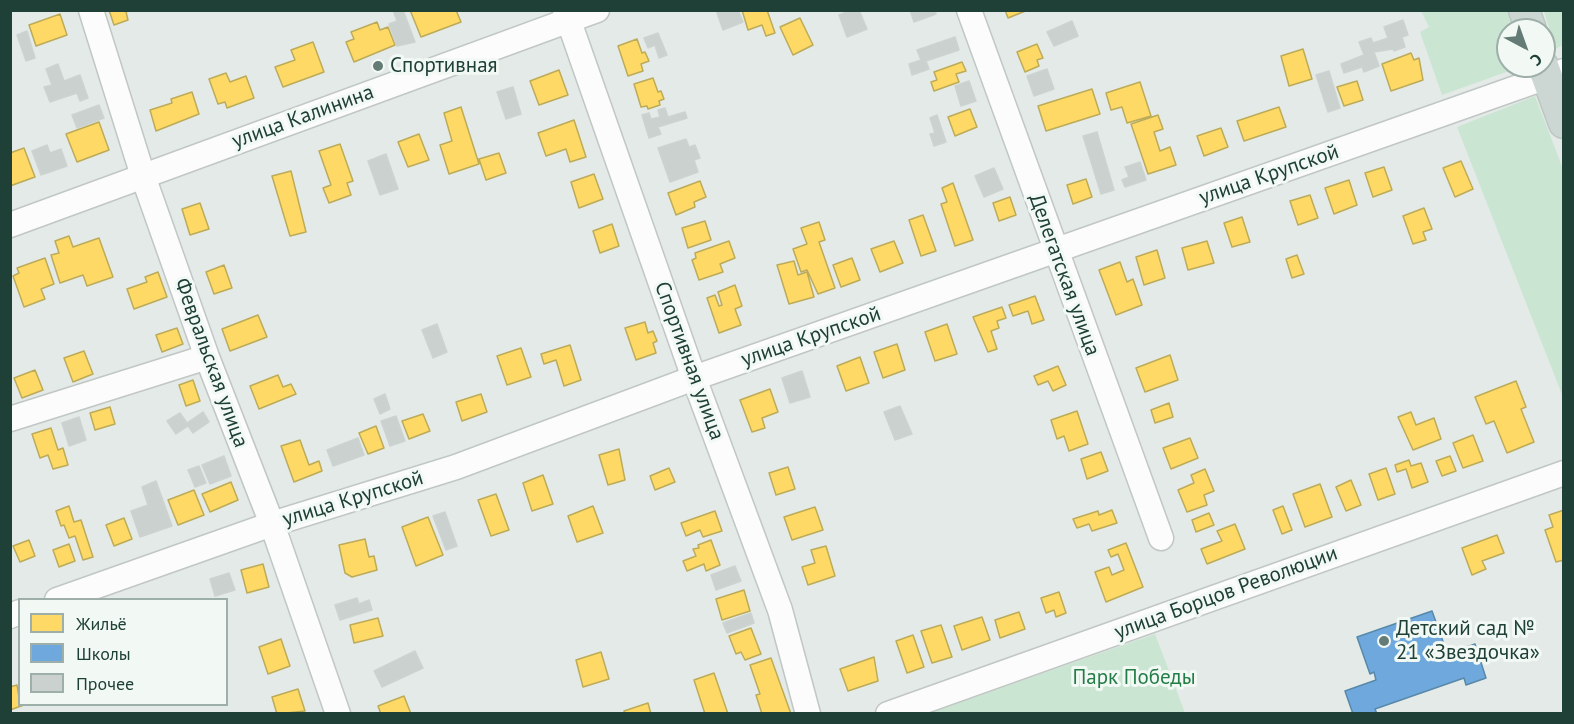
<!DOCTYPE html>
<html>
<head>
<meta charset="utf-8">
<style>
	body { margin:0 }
	#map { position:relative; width:1574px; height:724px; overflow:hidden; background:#e4eae7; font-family:"PT Sans",sans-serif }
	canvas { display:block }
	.frame { position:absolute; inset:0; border:12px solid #1f4037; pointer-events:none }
	.legend { position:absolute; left:18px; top:598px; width:210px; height:108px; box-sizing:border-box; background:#f2f9f5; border:2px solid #9eafa9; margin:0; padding:8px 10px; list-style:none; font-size:18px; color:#1f4037 }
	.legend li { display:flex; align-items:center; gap:12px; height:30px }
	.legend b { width:30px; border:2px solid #9eafa9 }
	.north { position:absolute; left:1496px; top:18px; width:60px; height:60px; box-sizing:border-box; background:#f2f9f5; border:2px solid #9eafa9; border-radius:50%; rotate:139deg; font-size:16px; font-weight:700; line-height:24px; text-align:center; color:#1f4037 }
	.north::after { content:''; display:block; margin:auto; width:21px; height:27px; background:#647c75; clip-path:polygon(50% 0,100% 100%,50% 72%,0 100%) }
</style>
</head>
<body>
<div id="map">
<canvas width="1574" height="724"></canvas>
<div class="frame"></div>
<ul class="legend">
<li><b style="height:16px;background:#ffd966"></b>Жильё</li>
<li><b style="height:16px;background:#6fa8dc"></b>Школы</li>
<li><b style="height:16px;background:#cad1cf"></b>Прочее</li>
</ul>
<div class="north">С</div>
</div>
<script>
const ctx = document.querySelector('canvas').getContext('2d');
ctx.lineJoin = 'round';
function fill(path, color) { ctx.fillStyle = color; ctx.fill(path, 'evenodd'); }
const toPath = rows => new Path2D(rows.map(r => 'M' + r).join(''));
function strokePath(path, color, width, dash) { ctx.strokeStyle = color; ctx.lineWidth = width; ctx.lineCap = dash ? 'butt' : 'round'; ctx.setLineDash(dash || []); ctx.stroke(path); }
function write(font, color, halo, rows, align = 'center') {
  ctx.font = font + ' "PT Sans",sans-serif'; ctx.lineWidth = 6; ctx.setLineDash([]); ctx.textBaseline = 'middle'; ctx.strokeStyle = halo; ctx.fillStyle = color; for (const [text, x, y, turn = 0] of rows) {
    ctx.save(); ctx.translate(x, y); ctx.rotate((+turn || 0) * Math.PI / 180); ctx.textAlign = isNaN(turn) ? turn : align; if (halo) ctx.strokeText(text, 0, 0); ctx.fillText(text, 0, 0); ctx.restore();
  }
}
const green = toPath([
	[1421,11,1507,11,1513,30,1508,30,1508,66,1523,66,1442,95,1420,32,1429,27],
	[1544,11,1563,11,1563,45,1555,49],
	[1535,96,1563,169,1563,397,1457,127],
	[1155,634,1185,713,929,713]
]);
const homes = toPath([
	[109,10,131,10,126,12,128,20,114,25,109,10],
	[410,10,456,10,461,22,421,37,410,10],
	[742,10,767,10,775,33,766,36,762,25,748,30,742,10],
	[1005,10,1028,10,1008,18,1005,10],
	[60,14,67,35,36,46,29,25,60,14],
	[800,18,813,45,793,55,780,27,800,18],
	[377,22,380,30,388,27,395,45,354,62,346,42,354,39,351,32,377,22],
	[637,39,642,53,645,52,649,61,641,64,643,71,628,76,618,46,637,39],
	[313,42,324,72,283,87,275,67,295,60,291,50,313,42],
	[1037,44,1043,58,1037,60,1039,66,1025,72,1017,52,1037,44],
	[1303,49,1312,79,1289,86,1281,56,1303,49],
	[1411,53,1414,60,1419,58,1423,80,1391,91,1382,64,1411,53],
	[962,62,966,71,956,74,959,82,934,91,931,82,937,80,934,72,962,62],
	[559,70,568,95,539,105,530,81,559,70],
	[226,73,230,82,246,76,254,98,227,108,225,102,218,104,209,79,226,73],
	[653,78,658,92,661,91,664,99,659,101,660,105,648,109,647,106,641,107,634,84,653,78],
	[1357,81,1363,100,1344,106,1337,87,1357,81],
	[1140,82,1151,116,1127,123,1122,107,1111,110,1106,93,1140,82],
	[1092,89,1100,114,1046,131,1038,106,1092,89],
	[192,92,199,114,156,131,150,110,172,103,171,99,192,92],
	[461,107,479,164,449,174,440,145,452,141,444,113,461,107],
	[1279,107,1286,127,1244,141,1237,121,1279,107],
	[970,109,977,127,955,136,948,117,970,109],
	[1158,115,1163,129,1154,132,1160,151,1170,147,1176,165,1148,174,1131,124,1158,115],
	[574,120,586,157,570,162,566,149,546,156,538,133,574,120],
	[99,122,109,150,77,162,66,134,99,122],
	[1221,128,1228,147,1204,156,1197,136,1221,128],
	[419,134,429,160,408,167,398,142,419,134],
	[340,144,353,181,347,183,351,195,329,203,323,188,331,185,319,151,340,144],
	[24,148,35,177,10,186,10,153,24,148],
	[499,153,506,173,486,180,479,159,499,153],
	[1461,161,1473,189,1455,197,1443,168,1461,161],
	[1384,167,1392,190,1373,197,1365,173,1384,167],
	[291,171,306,232,290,236,272,176,291,171],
	[594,174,603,199,579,208,571,182,594,174],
	[1086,179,1092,197,1073,204,1067,185,1086,179],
	[1349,180,1357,205,1334,214,1325,188,1349,180],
	[700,181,706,197,694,202,695,207,676,215,668,193,700,181],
	[953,183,973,240,955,246,941,204,947,202,942,188,953,183],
	[1310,195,1318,218,1298,225,1290,201,1310,195],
	[1010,197,1016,215,999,221,993,203,1010,197],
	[200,203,209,229,190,235,182,209,200,203],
	[1424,208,1432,229,1423,232,1426,240,1413,244,1403,216,1424,208],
	[923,215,936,251,921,256,909,220,923,215],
	[1242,217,1250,242,1232,247,1224,223,1242,217],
	[705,221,711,240,688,248,682,228,705,221],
	[819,222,825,240,819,242,835,288,818,294,807,270,801,272,793,249,807,244,801,228,819,222],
	[612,224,619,246,600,253,593,231,612,224],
	[69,236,73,247,99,238,113,277,87,286,83,275,60,283,51,255,59,253,55,241,69,236],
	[729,241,735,258,720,264,723,272,699,280,692,260,696,258,695,253,729,241],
	[894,241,903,263,880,272,871,249,894,241],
	[1207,241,1214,263,1188,270,1182,248,1207,241],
	[1157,250,1165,278,1144,285,1136,257,1157,250],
	[1297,255,1304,274,1292,278,1286,259,1297,255],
	[45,258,54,284,41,289,45,299,24,307,13,276,19,273,17,268,45,258],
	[852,258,860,280,841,287,833,265,852,258],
	[794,261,798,275,807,272,814,297,789,304,777,265,794,261],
	[1120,262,1127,282,1133,279,1142,305,1116,315,1099,270,1120,262],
	[224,265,232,288,214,294,206,272,224,265],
	[158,272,167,297,134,309,127,289,147,282,145,277,158,272],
	[735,285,742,306,735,309,741,325,719,333,707,298,715,295,719,306,722,305,718,292,735,285],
	[1035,296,1044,320,1032,324,1028,311,1013,316,1009,305,1035,296],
	[1002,307,1006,318,997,321,999,328,991,331,997,349,988,352,973,317,1002,307],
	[258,315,267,337,230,351,222,329,258,315],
	[645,322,648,333,653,331,657,341,653,343,656,353,636,360,625,328,645,322],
	[947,324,957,354,935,361,925,332,947,324],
	[177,328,183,344,162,352,156,335,177,328],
	[897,344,905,370,883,378,874,352,897,344],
	[570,345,581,380,564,386,556,360,544,364,541,354,570,345],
	[521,348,531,377,507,385,497,356,521,348],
	[84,351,93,374,73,382,64,358,84,351],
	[1170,355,1178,380,1145,392,1136,368,1170,355],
	[860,357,869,383,846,391,837,366,860,357],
	[1058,366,1066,385,1053,391,1048,381,1038,385,1034,376,1058,366],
	[35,370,43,390,22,398,14,378,35,370],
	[278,375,283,387,291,384,296,394,259,409,250,386,278,375],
	[193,380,200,401,186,406,179,385,193,380],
	[1516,381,1526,407,1521,409,1534,442,1507,453,1494,421,1486,424,1475,397,1516,381],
	[770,389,778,412,762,418,765,428,752,432,740,400,770,389],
	[481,394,487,412,462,421,456,402,481,394],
	[1169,403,1173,417,1155,423,1151,410,1169,403],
	[110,407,115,424,95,430,90,413,110,407],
	[1077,411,1088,444,1069,451,1064,436,1057,439,1051,420,1077,411],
	[1411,412,1416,425,1434,418,1441,439,1413,450,1398,417,1411,412],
	[423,414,430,431,409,439,402,421,423,414],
	[376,426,384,448,368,454,359,433,376,426],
	[51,428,58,450,63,448,68,465,53,469,48,455,40,458,32,434,51,428],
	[1473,435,1483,461,1463,468,1453,443,1473,435],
	[1190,438,1198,458,1171,469,1163,448,1190,438],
	[300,440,309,465,319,461,322,471,294,482,281,446,300,440],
	[619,449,625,480,608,485,599,455,619,449],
	[1101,452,1108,471,1087,479,1081,459,1101,452],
	[1450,456,1456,471,1442,476,1436,461,1450,456],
	[1409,460,1411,466,1421,463,1428,482,1412,488,1406,469,1397,472,1395,465,1409,460],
	[788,467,795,489,776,495,769,473,788,467],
	[669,468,675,482,655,490,650,476,669,468],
	[1386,468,1395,494,1378,500,1369,474,1386,468],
	[1205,469,1214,491,1204,495,1207,505,1187,512,1178,490,1194,483,1191,475,1205,469],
	[543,475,553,504,532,511,523,483,543,475],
	[1351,480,1361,505,1346,511,1336,487,1351,480],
	[231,482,238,500,210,512,202,494,231,482],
	[1320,484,1332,517,1305,527,1293,494,1320,484],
	[194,490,204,515,178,525,168,500,194,490],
	[496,494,509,530,491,536,478,500,496,494],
	[69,506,74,522,81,520,93,557,83,560,75,536,69,538,64,525,61,526,56,511,69,506],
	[593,506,603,533,577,542,568,516,593,506],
	[1283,506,1292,530,1282,534,1273,510,1283,506],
	[815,507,823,530,792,540,784,517,815,507],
	[1112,510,1117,523,1092,531,1089,524,1077,528,1073,519,1098,511,1099,515,1112,510],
	[1564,510,1564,560,1556,562,1545,530,1553,527,1549,515,1564,510],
	[715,511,722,531,703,537,700,530,686,536,681,523,715,511],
	[1209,513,1214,525,1196,532,1192,520,1209,513],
	[428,517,443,555,416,566,402,527,428,517],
	[124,518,132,539,114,546,106,525,124,518],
	[1235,524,1245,549,1207,564,1201,549,1222,541,1217,531,1235,524],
	[1497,535,1504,553,1482,561,1486,569,1472,575,1462,548,1497,535],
	[365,539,369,557,374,556,377,570,352,577,345,573,339,545,365,539],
	[29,540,35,556,20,562,13,546,29,540],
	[711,540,720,565,706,571,704,564,687,571,683,561,696,556,693,549,699,548,698,545,711,540],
	[1126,543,1143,587,1106,602,1095,572,1109,567,1112,575,1124,570,1118,554,1111,557,1108,550,1126,543],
	[69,544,75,561,59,567,53,550,69,544],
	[826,546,835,576,808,585,802,567,815,563,811,550,826,546],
	[263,564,269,587,247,593,241,570,263,564],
	[744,590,750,611,722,620,716,599,744,590],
	[1059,592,1066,613,1056,617,1054,610,1046,613,1041,598,1059,592],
	[1019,612,1025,629,1000,638,995,620,1019,612],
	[982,617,990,640,962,650,954,626,982,617],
	[378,618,383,636,354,643,350,625,378,618],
	[941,625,952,657,932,663,921,631,941,625],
	[751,628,761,654,745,660,741,652,736,654,729,636,751,628],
	[913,635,924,667,907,673,896,641,913,635],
	[281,639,290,666,268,674,259,647,281,639],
	[601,652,609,679,583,687,576,660,601,652],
	[874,657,878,681,848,691,840,669,874,657],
	[771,658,791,714,762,714,756,695,760,694,750,665,771,658],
	[714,673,728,714,705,714,694,680,714,673],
	[17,685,20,704,24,705,10,710,10,687,17,685],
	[298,689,305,711,277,714,272,697,298,689],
	[404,696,411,714,381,714,378,706,404,696],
	[648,703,651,714,625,714,624,711,648,703]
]);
const schools = toPath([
	[1432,611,1445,647,1441,648,1444,655,1475,644,1486,678,1466,685,1464,678,1375,709,1377,714,1353,714,1345,691,1376,680,1374,672,1370,674,1357,637,1432,611]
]);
const building = toPath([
	[393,10,403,10,415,42,397,46,389,24,397,21,393,10],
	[716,10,738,10,743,22,723,30,716,10],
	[852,10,859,10,867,29,847,37,839,15,852,10],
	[910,10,935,10,936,14,914,22,910,10],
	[1403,20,1408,35,1402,37,1405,47,1394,51,1393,49,1374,52,1379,66,1364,72,1362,67,1344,73,1341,64,1364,55,1359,42,1371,38,1373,43,1388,38,1384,27,1403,20],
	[1072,21,1078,36,1054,46,1047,32,1072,21],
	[27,31,35,58,26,61,17,35,27,31],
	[658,33,667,55,659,58,655,45,648,48,644,38,658,33],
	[955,37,959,50,926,61,929,69,912,75,909,64,921,60,917,50,955,37],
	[58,64,64,81,80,75,88,98,80,101,77,93,50,102,44,87,52,85,46,69,58,64],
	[1047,69,1054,89,1034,96,1027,76,1047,69],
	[1329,71,1340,108,1328,112,1316,75,1329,71],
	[969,81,976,101,961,106,955,86,969,81],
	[513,87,521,114,506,119,497,92,513,87],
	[99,105,104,118,77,128,72,115,99,105],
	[665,108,668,117,685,112,687,118,658,127,661,134,649,138,642,115,649,113,651,119,660,117,658,110,665,108],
	[937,115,946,142,934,146,930,134,935,133,930,118,937,115],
	[1097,132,1114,190,1101,194,1083,136,1097,132],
	[686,139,689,147,695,145,700,158,694,160,698,172,670,182,658,148,686,139],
	[47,145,50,153,61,149,67,166,41,175,32,151,47,145],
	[386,154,398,189,380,195,368,161,386,154],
	[1140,162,1146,180,1125,187,1122,180,1129,177,1125,167,1140,162],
	[994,168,1003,189,984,197,975,176,994,168],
	[437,324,447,352,433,358,422,330,437,324],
	[802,371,810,397,790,403,782,378,802,371],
	[385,394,390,409,380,414,374,399,385,394],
	[900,406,912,434,895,440,884,412,900,406],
	[203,412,209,422,193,433,188,426,176,434,167,421,180,413,187,423,203,412],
	[396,416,405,441,390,446,381,421,396,416],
	[79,417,86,440,69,446,62,423,79,417],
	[358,438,364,455,333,466,327,450,358,438],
	[224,456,231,476,210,484,202,465,224,456],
	[199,466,206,483,195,487,188,470,199,466],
	[156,481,172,526,140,537,131,511,148,505,142,487,156,481],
	[445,512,457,546,446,550,433,516,445,512],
	[735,566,741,581,716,590,711,575,735,566],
	[229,573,235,590,215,596,210,579,229,573],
	[357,598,359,604,369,600,372,610,340,620,335,605,357,598],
	[751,613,754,623,727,633,723,623,751,613],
	[415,651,423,668,382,687,374,671,415,651]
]);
const minor = toPath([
	[91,10,143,176,207,357,272,524,338,714],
	[565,10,694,378,780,610,808,714],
	[969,10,1161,538],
	[10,225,597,10],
	[10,419,207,357],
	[57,600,272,524,456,467,694,378,1564,71],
	[10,616,20,612],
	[888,714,1564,473]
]);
const major = toPath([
	[1524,10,1531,30],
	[1543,66,1564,123]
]);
const markers = [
	[378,66,6,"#647c75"],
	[1384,641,6,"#647c75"]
];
const poiNames = [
	["Спортивная",390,66],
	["Детский сад №",1396,629],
	["21 «Звездочка»",1396,653]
];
const streetNames = [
	["улица Калинина",303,117,-20],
	["улица Крупской",1269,175,-19],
	["Делегатская улица",1064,275,70],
	["улица Крупской",811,337,-19],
	["Спортивная улица",689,361,70],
	["Февральская улица",211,363,70],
	["улица Крупской",353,499,-17],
	["улица Борцов Революции",1226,593,-20]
];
const parkNames = [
	["Парк Победы",1134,678]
];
fill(green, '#cbe5d3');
fill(homes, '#ffd966');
strokePath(homes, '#bcab58', 1.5);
fill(schools, '#6fa8dc');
strokePath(schools, '#5789aa', 1.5);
fill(building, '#cad1cf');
strokePath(building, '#ccd3d0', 1.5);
strokePath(minor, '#c1c7c4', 27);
strokePath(major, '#bcc7c3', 33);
strokePath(minor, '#fbfcfb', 24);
strokePath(major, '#ccd6d3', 30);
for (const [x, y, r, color] of markers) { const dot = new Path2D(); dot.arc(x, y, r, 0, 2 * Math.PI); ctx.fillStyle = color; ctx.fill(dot); strokePath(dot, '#f2f9f5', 2); }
write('21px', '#1f4037', '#f2f9f5', poiNames, 'left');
write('21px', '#1f4037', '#f2f9f5', streetNames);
write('21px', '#247c46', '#f2f9f5', parkNames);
</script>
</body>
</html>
